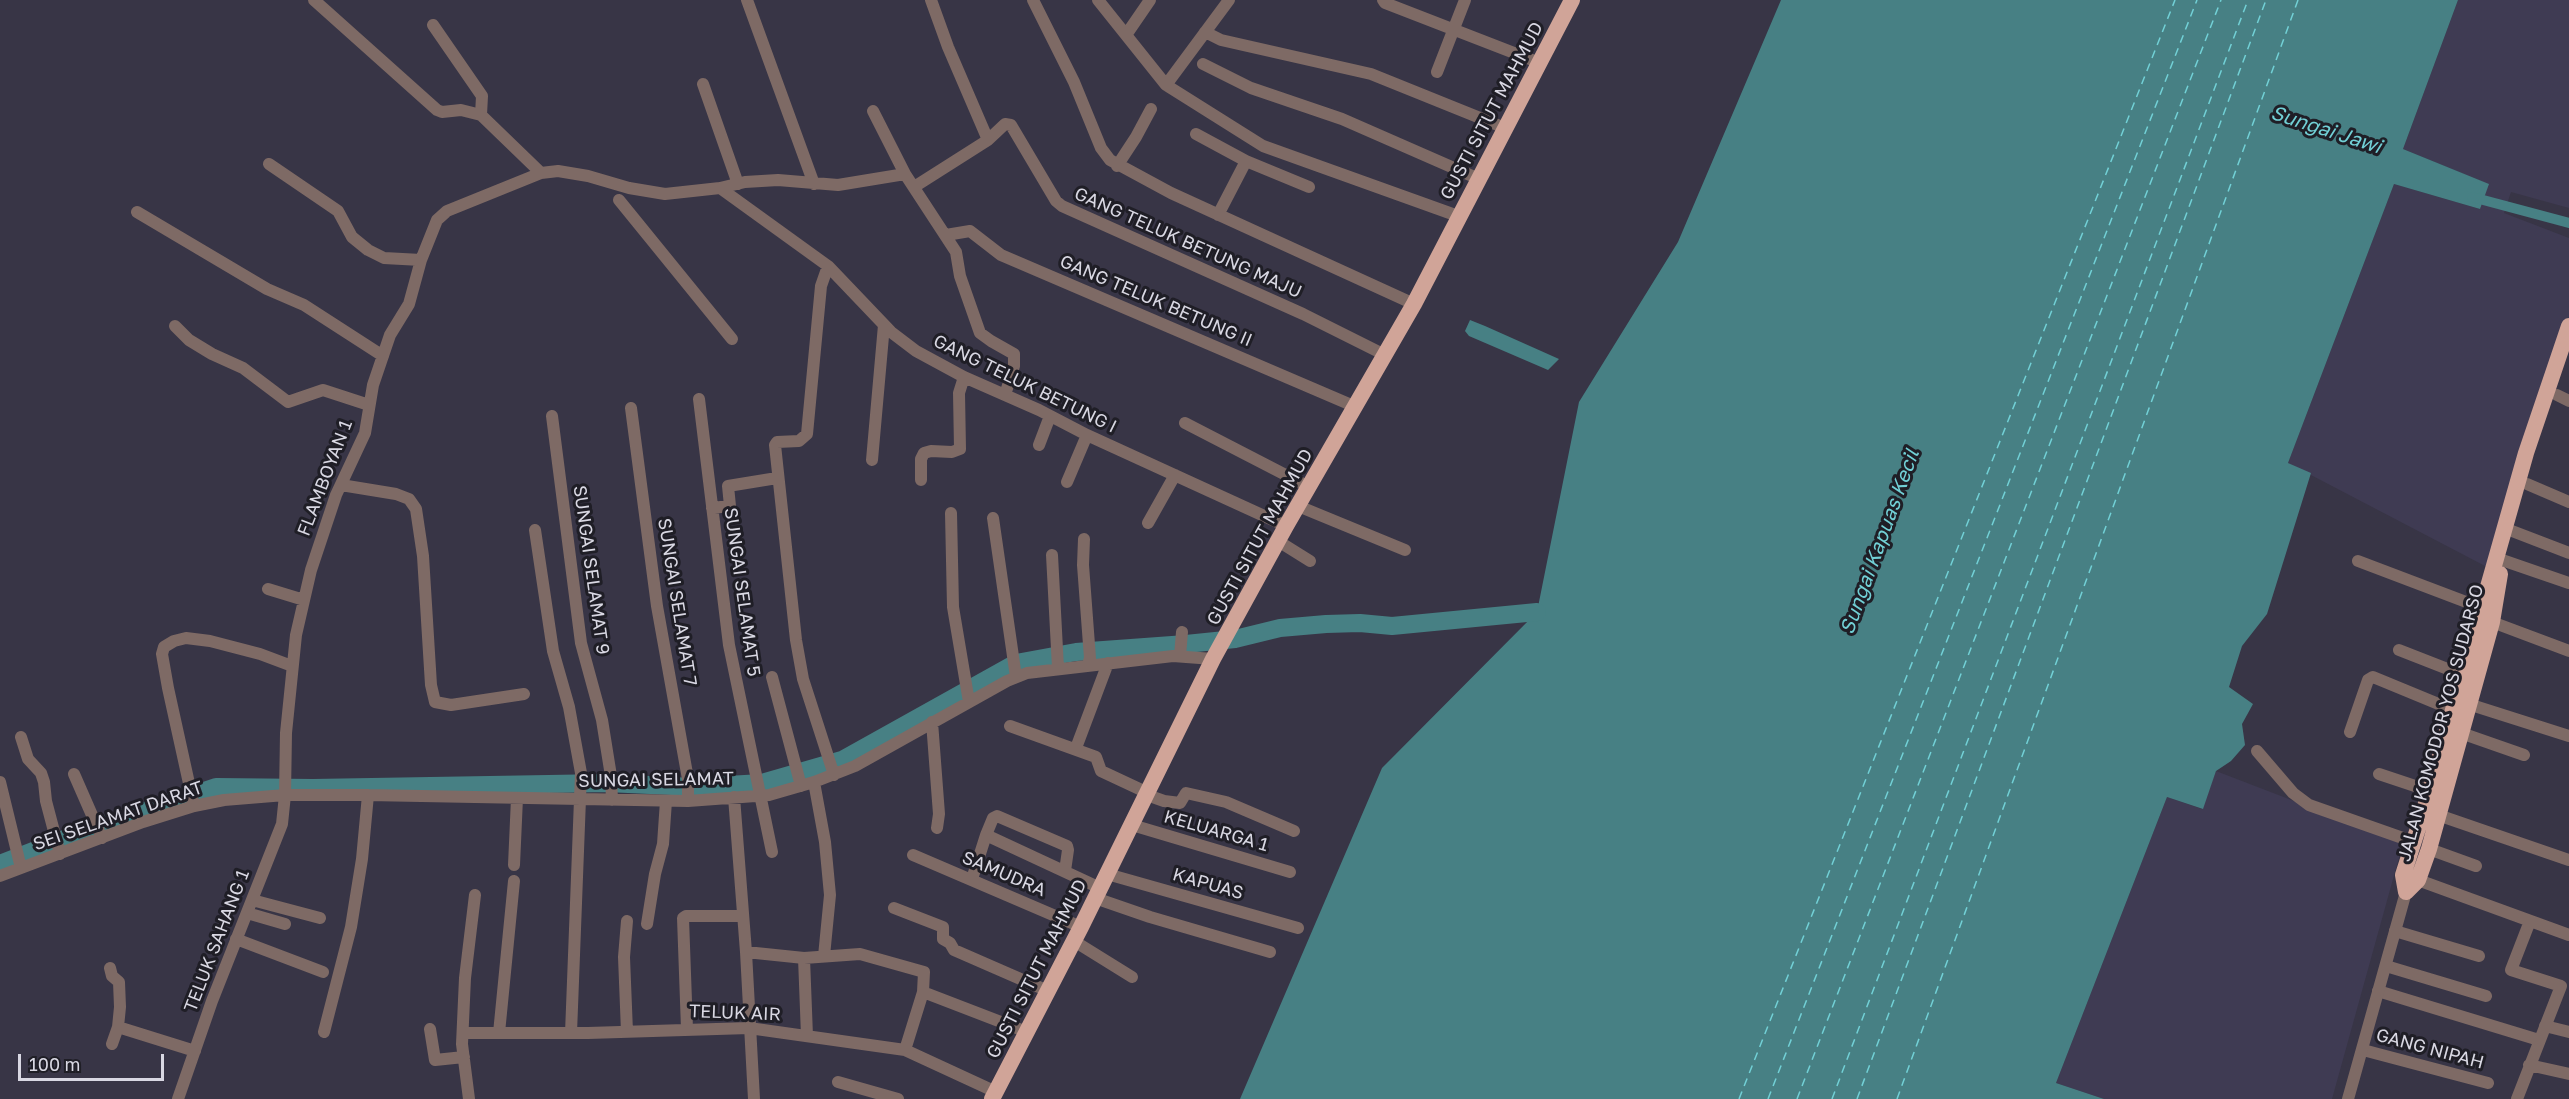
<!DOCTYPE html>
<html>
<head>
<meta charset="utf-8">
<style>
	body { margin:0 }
	#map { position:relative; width:2569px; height:1099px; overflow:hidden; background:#383546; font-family:"Golos Text",sans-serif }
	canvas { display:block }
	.scale { position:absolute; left:18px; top:1054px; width:146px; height:27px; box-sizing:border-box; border:3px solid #d9d8e3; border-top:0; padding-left:8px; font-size:18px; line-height:21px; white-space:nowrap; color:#d9d8e3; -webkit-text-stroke:4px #1f1e26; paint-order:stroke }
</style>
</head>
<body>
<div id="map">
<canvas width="2569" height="1099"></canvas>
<div class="scale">100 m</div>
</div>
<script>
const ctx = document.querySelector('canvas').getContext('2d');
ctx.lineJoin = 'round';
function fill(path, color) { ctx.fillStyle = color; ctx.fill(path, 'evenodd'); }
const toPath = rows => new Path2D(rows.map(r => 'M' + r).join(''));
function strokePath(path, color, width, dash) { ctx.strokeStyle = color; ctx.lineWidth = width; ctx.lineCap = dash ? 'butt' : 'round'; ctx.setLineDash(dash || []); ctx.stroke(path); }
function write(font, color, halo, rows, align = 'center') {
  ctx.font = font + ' "Golos Text",sans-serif'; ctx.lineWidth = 6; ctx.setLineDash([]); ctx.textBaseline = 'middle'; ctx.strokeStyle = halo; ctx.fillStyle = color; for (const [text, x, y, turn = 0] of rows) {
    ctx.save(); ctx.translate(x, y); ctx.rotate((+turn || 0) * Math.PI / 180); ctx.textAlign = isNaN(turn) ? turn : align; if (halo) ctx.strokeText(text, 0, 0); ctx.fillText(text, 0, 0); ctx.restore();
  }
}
const built = toPath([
	[2458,0,2569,0,2569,208,2511,192,2504,213,2569,238,2569,324,2487,567,2288,463,2394,184,2480,209,2488,184,2403,149],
	[2216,771,2403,843,2332,1099,2104,1099,2056,1083,2167,797,2202,809]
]);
const water = toPath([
	[1781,0,2458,0,2403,149,2489,184,2480,209,2394,184,2288,463,2311,473,2267,614,2242,646,2229,687,2253,704,2242,724,2245,745,2231,761,2216,771,2203,809,2167,797,2056,1083,2104,1099,1240,1099,1382,768,1537,612,1579,402,1678,242],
	[1470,320,1485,326,1559,359,1548,370,1469,336,1465,331]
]);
const canal = toPath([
	[2472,197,2569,223]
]);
const river = toPath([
	[0,864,85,831,216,787,313,788,607,783,693,787,762,783,842,760,1016,663,1076,652,1186,644,1235,639,1280,628,1326,624,1360,623,1392,626,1537,612]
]);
const ferry = toPath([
	[1739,1099,2175,0],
	[1768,1099,2197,0],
	[1797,1099,2221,0],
	[1832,1099,2248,0],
	[1857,1099,2266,0],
	[1897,1099,2298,0]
]);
const minor = toPath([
	[314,0,437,110,442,112,461,110,481,115,541,173],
	[747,0,814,184],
	[931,0,948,47,988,140,1005,124,1011,125,1056,201,1062,206,1303,314,1385,355],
	[1033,0,1074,82,1101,148,1110,160,1171,193,1414,304],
	[1098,0,1166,85,1229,0],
	[1383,0,1385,3,1540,63],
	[433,25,482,96,481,115],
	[1205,32,1221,40,1371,74,1505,128],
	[1126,35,1150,0],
	[1203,64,1251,88,1342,119,1479,179],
	[1437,72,1465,0],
	[703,84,738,184],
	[1166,85,1263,146,1458,216],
	[873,111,905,174],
	[1196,134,1246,161],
	[269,164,338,211,352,237,368,250,384,258,421,260],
	[1117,166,1136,137,1151,109],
	[914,187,988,140],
	[720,188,828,266,891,332,916,351,964,377,1039,410,1087,435,1286,526],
	[619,200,732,339],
	[137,212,267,289,304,305,383,356],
	[1218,215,1246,161,1309,187],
	[946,235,970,231,1001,255,1356,407],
	[828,266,821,286,807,434,799,441,777,442,775,445,796,640,803,679,834,775],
	[175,326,189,340,212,354,243,368,288,402,323,390,369,405],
	[2557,395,2569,401],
	[699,399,729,645,772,852],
	[631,408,657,606,688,779,688,801],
	[552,416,581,643,602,720,611,776,612,800],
	[1185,423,1309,487],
	[1039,445,1050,416],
	[872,460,884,325],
	[921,480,921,459,924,453,931,451,952,452,960,449,959,393,964,377],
	[1067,482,1087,435],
	[2527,484,2569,502],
	[341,485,396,494,409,499,416,509,423,556,431,685,435,702,451,705,524,694],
	[1298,506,1405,550],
	[712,508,730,506,728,486,777,478],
	[951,513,953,607,969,702],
	[993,518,1016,677],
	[1148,523,1175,475],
	[535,530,553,651,569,707,581,773,571,1033],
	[2512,531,2569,553],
	[1084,539,1083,565,1090,658,1088,665],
	[1278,541,1310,561],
	[1052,555,1058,668],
	[2502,560,2569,583],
	[2358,561,2482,608],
	[268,589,304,600],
	[2492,622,2569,651],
	[2399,650,2463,675],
	[1180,656,1182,632],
	[772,677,801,786],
	[2462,702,2569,736],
	[932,722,939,814,937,828],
	[1010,726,1096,757,1101,771,1148,793],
	[2350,732,2368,680,2373,677,2453,710],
	[2461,733,2524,755],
	[21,737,28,759,41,773,44,782,46,801,60,854],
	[1076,748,1108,663],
	[2257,751,2293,793,2309,805,2414,842],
	[74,774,102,838],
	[2379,774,2430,791],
	[0,782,21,868],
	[814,782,825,842,830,895,824,956],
	[1147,795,1164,801,1180,803,1186,793,1226,802,1294,831],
	[734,797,746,952,754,1099],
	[194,806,168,688,162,654,164,647,174,641,186,638,210,641,260,654,292,666],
	[2438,815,2569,860],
	[1132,825,1290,872],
	[986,835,1100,888],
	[2429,849,2476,866],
	[913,855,1081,927],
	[514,865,517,798],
	[1107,874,1298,928],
	[0,876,143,822,194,806,224,800,285,795,368,795,688,801,769,795,814,782,855,766,1007,681,1027,673,1173,656,1213,659],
	[972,879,986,835,993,818,997,816,1067,846,1068,850,1065,871],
	[2418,880,2569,935],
	[1095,898,1150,917,1270,952],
	[252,900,320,918],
	[894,908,943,927,943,939,950,943,954,950,1048,991],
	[247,913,285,924],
	[627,921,624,957,627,1032],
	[647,924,655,874,663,844,666,801],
	[2395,931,2479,956],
	[236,939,323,972],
	[1074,941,1132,977],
	[746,952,804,958,860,954,924,972,923,992,905,1050],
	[804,958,807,1036],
	[2386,966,2486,996],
	[110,968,112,976,119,982,120,1007,118,1027,195,1051],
	[2378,991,2539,1040],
	[923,992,1027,1032],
	[2545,1026,2569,1032],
	[430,1029,435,1060,464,1057],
	[687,1029,683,918,686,916,743,916],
	[324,1032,351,927,362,859,368,795],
	[463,1033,588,1033,749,1028,905,1050,996,1092],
	[499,1033,514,881],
	[112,1044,118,1027],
	[2363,1050,2488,1083],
	[2529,1065,2569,1074],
	[838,1082,898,1099],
	[178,1099,212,1001,282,824,285,795,286,733,296,635,311,570,336,495,365,433,373,385,390,335,409,304,421,260,437,220,447,211,541,173,558,171,588,176,629,188,665,194,720,188,745,182,778,180,838,185,905,174,956,252,960,276,980,333,991,341,1014,354,1014,366,1005,395],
	[469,1099,462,1044,465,978,475,895],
	[2517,1099,2561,986,2511,970,2530,921]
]);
const tertiary = toPath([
	[2348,1099,2406,892]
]);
const trunk = toPath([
	[2406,892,2403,875,2430,791,2526,453,2569,326],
	[2406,892,2418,880,2429,849,2492,622,2500,574],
	[992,1099,1081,927,1213,659,1286,526,1414,304,1572,0]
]);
const streetNames = [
	["GUSTI SITUT MAHMUD",1492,111,-62],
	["GANG TELUK BETUNG MAJU",1188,243,24],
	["GANG TELUK BETUNG II",1156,301,23],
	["GANG TELUK BETUNG I",1025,384,26],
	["FLAMBOYAN 1",325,478,-69],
	["GUSTI SITUT MAHMUD",1260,537,-61],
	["SUNGAI SELAMAT 9",591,570,82],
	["SUNGAI SELAMAT 5",742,592,82],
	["SUNGAI SELAMAT 7",677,602,81],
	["JALAN KOMODOR YOS SUDARSO",2441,723,-75],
	["SUNGAI SELAMAT",656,780,-1],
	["SEI SELAMAT DARAT",118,816,-19],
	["KELUARGA 1",1216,831,16],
	["SAMUDRA",1004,874,23],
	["KAPUAS",1208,884,16],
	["TELUK SAHANG 1",217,941,-69],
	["GUSTI SITUT MAHMUD",1037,969,-63],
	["TELUK AIR",735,1013,2],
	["GANG NIPAH",2430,1049,15]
];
const waterNames = [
	["Sungai Jawi",2326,130,18],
	["Sungai Kapuas Kecil",1880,542,-70]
];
fill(built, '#3f3b53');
fill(water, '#478084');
strokePath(canal, '#478084', 10);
strokePath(river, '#478084', 18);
strokePath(ferry, '#72d0d6', 1.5, [8, 6]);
strokePath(minor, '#7e6a65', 12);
strokePath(tertiary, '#7e6a65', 12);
strokePath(trunk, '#d0a498', 16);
write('18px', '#d9d8e3', '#1f1e26', streetNames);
write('italic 20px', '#72d0d6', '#1f1e26', waterNames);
</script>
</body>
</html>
